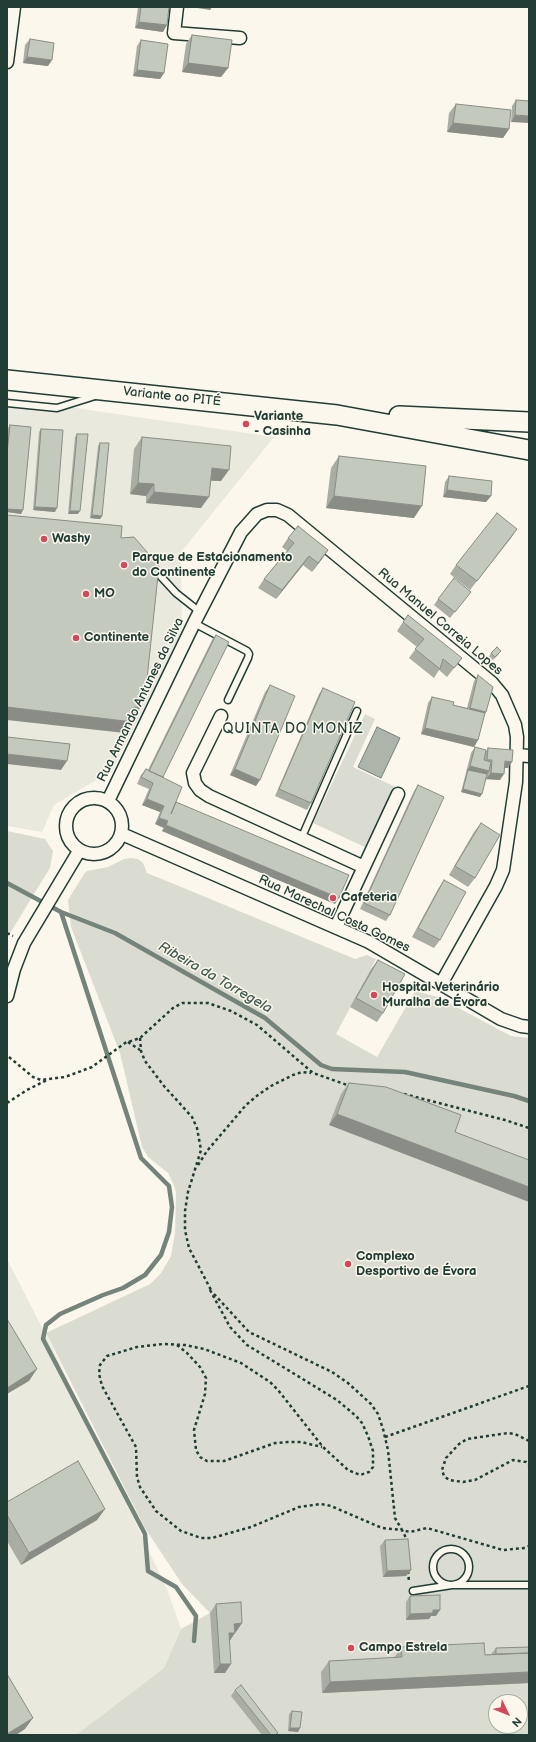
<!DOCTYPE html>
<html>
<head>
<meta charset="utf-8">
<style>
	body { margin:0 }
	#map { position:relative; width:536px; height:1742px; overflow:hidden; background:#fbf7ec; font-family:"Balsamiq Sans",sans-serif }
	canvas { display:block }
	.frame { position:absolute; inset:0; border:8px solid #1f3d34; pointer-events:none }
	.north { position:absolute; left:488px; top:1694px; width:40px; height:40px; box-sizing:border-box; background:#fbf7ec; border:1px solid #a3ada2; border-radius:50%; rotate:133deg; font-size:11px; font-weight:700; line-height:16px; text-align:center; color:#1f3d34 }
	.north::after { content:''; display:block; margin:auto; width:14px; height:18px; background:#d1495b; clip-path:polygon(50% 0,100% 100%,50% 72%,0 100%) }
</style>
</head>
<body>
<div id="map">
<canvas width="536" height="1742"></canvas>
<div class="frame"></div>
<div class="north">N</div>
</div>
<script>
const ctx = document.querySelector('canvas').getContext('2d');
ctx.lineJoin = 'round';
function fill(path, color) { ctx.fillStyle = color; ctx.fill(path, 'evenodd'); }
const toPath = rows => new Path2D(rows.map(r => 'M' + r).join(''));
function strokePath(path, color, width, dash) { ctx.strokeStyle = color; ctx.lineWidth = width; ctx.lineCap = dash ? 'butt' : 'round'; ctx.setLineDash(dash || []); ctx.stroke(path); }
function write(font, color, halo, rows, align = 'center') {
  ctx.font = font + ' "Balsamiq Sans",sans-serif'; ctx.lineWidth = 3; ctx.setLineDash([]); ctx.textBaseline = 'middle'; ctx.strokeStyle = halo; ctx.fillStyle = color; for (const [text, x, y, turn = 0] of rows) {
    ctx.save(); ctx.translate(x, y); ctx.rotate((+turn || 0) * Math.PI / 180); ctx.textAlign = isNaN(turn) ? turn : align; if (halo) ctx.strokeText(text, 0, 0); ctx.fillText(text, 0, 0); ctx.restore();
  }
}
const built = toPath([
	[7,398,274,437,181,552,182,634,112,771,54,805,42,832,7,826],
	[7,1259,50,1343,167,1589,181,1629,164,1668,76,1735,7,1735]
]);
const green = toPath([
	[365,714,375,719,353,767,398,788,369,849,313,823],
	[7,831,45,839,53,851,50,868,7,938],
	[131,858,138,859,143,863,147,873,174,884,355,959,367,955,376,959,336,1034,377,1057,415,991,438,997,511,1036,529,1038,529,1735,76,1735,164,1668,181,1629,210,1613,182,1584,145,1528,46,1333,150,1284,161,1273,171,1256,175,1233,176,1192,173,1183,168,1173,148,1157,142,1147,120,1053,71,927,68,900,84,874,87,871,108,867,124,859],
	[496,1702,520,1702,520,1726,496,1726]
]);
const water = toPath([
	[377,727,400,738,381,778,358,767,377,727]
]);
const stream = toPath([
	[7,883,61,912,115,933,265,1018,321,1065,332,1069,405,1072,514,1096,529,1101],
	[61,912,141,1158,169,1186,172,1207,169,1232,161,1255,145,1275,123,1288,103,1295,60,1314,46,1325,43,1339,145,1534,148,1571,176,1587,196,1616,194,1641]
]);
const path = toPath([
	[7,933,13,936],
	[140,1038,141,1051,145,1061,164,1086,192,1117,197,1128,201,1150,188,1192,185,1211,185,1230,189,1248,211,1290],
	[128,1042,140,1050],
	[9,1057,33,1077,41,1080,65,1077,92,1067,125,1043,140,1038,173,1008,182,1003,208,1003,231,1011,257,1025,313,1073,350,1086],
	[404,1094,505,1120,529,1128],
	[7,1103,27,1090,47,1080],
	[198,1165,207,1151,246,1105,258,1095,271,1086,293,1075,302,1072,311,1073],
	[210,1290,230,1327,247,1345,337,1400,356,1416,362,1423,368,1436,373,1451,373,1467,369,1472,360,1475,348,1470,323,1447,278,1390,270,1382,241,1363,204,1349,185,1345,163,1344,137,1347,107,1356,100,1365,99,1374,102,1386,136,1447,137,1477,140,1487,156,1511,181,1531,201,1538,212,1538,251,1527,299,1507,321,1504,331,1506,382,1528,402,1530,407,1540],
	[214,1294,249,1332,332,1372,348,1383,371,1404,378,1414,383,1429,388,1450,395,1518,402,1530,410,1532,427,1528,503,1550,525,1548,529,1546],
	[177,1345,187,1353,200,1367,206,1378,205,1394,194,1430,196,1450,200,1457,207,1461,224,1461,275,1443,288,1442,301,1442,322,1447],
	[385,1437,529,1386],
	[529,1441,515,1434,508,1433,467,1439,459,1444,446,1458,442,1470,444,1476,449,1480,463,1482,475,1480,513,1460,526,1462,529,1465],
	[408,1571,409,1582]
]);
const lane = toPath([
	[7,403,57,408,95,396],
	[153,568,176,593,200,612],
	[194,623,247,651,249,654,248,658,228,700],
	[301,839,357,711],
	'433 1567a18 18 0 1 1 36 0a18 18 0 1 1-36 0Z',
	[413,1591,452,1585,529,1585]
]);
const street = toPath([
	[177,7,174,33,240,38],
	[7,62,14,7],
	[221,716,193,773,195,783,200,790,209,796,364,867],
	[517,755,529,756],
	'66 826a28 28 0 1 1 56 0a28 28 0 1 1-56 0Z',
	[108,801,194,623,241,532,257,514,267,510,277,510,288,515,492,683,502,695,515,725,517,737,516,782,503,870,496,886,441,984],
	[122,834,369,942,501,1019,521,1026,529,1027],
	[336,927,398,794],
	[7,996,14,969,24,943,79,851]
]);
const primary = toPath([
	[7,380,337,415,529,450],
	[399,416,529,422]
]);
const wall = toPath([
	[138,7,169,7,163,32,135,28],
	[192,35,228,68,221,77,182,72,186,44],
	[30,39,48,66,23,63,25,45],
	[141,40,164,73,160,79,133,76,137,46],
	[516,100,529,101,511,122,512,106],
	[456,104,509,129,503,138,447,132,449,113],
	[10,425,23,510,21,514,7,512,7,434,8,428],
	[41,429,55,512,33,510,39,432],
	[77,434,78,514,68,514,75,437],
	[142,437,221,481,211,481,201,508,146,503,146,496,130,494,134,449],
	[100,443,102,516,100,519,90,518,98,446],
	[339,456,414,518,326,508,331,468],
	[449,476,491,496,486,502,443,497,445,482],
	[517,529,470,590,450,574,456,565],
	[288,538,328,550,322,559,312,572,303,565,276,599,258,588,264,579,287,551,282,547],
	[466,598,450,618,434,605,438,599],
	[403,622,462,658,447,677,439,670,434,678,409,658,417,647,397,631],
	[216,635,163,777,174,805,176,802,335,904,162,831,164,828,155,824,160,812,142,805,149,789,137,784,141,775,146,769,148,770,213,638],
	[491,653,499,654,493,660,489,657],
	[478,675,486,712,484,715,478,740,474,747,421,734,428,703,432,697,453,705,467,708,474,681],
	[270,685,256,786,230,775,265,692],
	[323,688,311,803,307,810,275,796,319,694],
	[475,747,486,751,488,748,508,768,505,768,500,780,486,779,487,776,480,797,461,792,471,753],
	[418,785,390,915,386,921,360,909,414,791],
	[481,823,475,878,468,887,449,875,474,832],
	[444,880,440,940,434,948,412,937,438,889],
	[378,960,383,1013,377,1022,350,1007,371,969],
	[349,1083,455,1132,329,1125,341,1094],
	[7,1502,105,1509,97,1520,21,1565,7,1541],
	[385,1540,411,1570,406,1576,383,1577,380,1546],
	[410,1596,436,1616,431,1616,429,1619,406,1620,406,1602],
	[216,1604,242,1623,229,1641,225,1673,214,1673,210,1613],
	[401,1647,485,1655,491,1654,496,1648,529,1647,529,1683,322,1693,321,1672,329,1661,394,1658],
	[235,1690,278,1733,277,1735,262,1735,231,1696],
	[292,1711,300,1728,298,1732,288,1731,289,1714]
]);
const shadedWall = toPath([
	[191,7,212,7,210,10],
	[139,22,167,25,163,32,135,28],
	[27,57,52,60,48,66,23,63],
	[188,63,228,68,221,77,182,72],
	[137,70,164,73,160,79,133,76],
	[515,115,529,116,529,123,511,122],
	[453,123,509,129,503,138,447,132],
	[212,468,229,470,221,481,204,480],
	[138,483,154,484,146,496,130,494],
	[447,490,491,496,486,502,443,497],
	[154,492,209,497,201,508,146,503],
	[334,496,422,506,414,518,326,508],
	[35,507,57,508,55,512,33,510],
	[7,509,23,510,21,514,7,512],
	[70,511,80,511,78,514,68,514],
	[92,515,102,516,100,519,90,518],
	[517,529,511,538,470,590,477,581],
	[328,550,322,559,312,572,318,563],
	[309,556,303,565,276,599,282,590],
	[142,686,146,688,138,699],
	[7,707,133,722,125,733,7,720],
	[134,707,140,708,132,719],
	[470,708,486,712,482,718,465,714],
	[425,728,478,740,474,747,421,734],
	[7,754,67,761,61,770,7,764],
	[505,761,512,762,508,768,501,768],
	[470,766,489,771,485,777,468,770,466,772],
	[235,769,260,780,256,786,230,775],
	[491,773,504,774,500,780,486,779],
	[463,789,482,794,480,797,461,792],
	[147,799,164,806,160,812,142,805],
	[159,818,168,821,164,828,155,824],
	[166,825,339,898,335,904,162,831],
	[337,1114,529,1187,529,1202,329,1125],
	[37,1369,29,1381,7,1394,7,1388],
	[105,1509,97,1520,21,1565,29,1553],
	[411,1570,406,1576,383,1577,387,1571],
	[433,1610,440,1610,436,1616,431,1616,429,1619,406,1620,410,1614],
	[242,1623,236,1632,228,1633,234,1624],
	[229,1633,235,1633,229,1642],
	[220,1664,231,1664,225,1673,214,1673],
	[529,1672,529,1683,322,1693,330,1682],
	[33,1718,25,1729,16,1735,7,1735,7,1734],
	[290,1728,300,1728,298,1732,288,1731]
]);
const building = toPath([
	[141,7,169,7,167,25,139,22,141,7],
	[192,35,232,40,228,68,188,63,192,35],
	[30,39,54,43,52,60,27,57,30,39],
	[141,40,168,44,164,73,137,70,141,40],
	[516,100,529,101,529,116,515,115,516,100],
	[456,104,511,110,509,129,453,123,456,104],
	[10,425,31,427,23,510,7,509,7,453,10,425],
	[41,429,63,430,57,508,35,507,41,429],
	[77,434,88,434,80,511,70,511,77,434],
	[142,437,231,446,229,470,212,468,209,497,154,492,154,484,138,483,142,437],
	[100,443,109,443,102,516,92,515,100,443],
	[339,456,426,466,422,506,334,496,339,456],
	[449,476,492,481,491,496,447,490,449,476],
	[497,513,517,529,477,581,456,565,497,513],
	[7,515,122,526,121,538,134,537,159,566,146,688,142,686,140,708,134,707,133,722,7,707,7,515],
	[298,526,328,550,318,563,309,556,282,590,264,579,294,543,288,538,298,526],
	[454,578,471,592,455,612,438,599,454,578],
	[408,615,462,658,454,668,443,659,440,669,415,649,424,639,403,622,408,615],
	[216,635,229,642,163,777,149,771,216,635],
	[497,647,501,651,495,657,491,653,497,647],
	[478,675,493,687,486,712,470,708,478,675],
	[270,685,295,696,260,780,235,769,270,685],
	[323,688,355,702,311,803,279,789,323,688],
	[432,697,454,702,453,705,485,713,478,740,425,728,432,697],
	[7,737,70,744,67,761,7,754,7,737],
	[475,747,486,750,484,760,491,762,489,771,470,766,475,747],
	[488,748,513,750,512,762,505,761,504,774,491,773,492,760,487,760,488,748],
	[146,769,182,787,171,814,176,802,349,875,339,898,166,825,168,821,159,818,164,806,147,799,153,783,141,777,146,769],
	[468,770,487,774,482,794,463,789,468,770],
	[418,785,444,797,390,915,364,903,418,785],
	[481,823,500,835,475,878,455,866,481,823],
	[444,880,466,892,440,940,418,928,444,880],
	[378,960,405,974,383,1013,356,998,378,960],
	[349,1083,386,1087,461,1115,455,1132,529,1160,529,1187,337,1114,349,1083],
	[7,1319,37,1369,7,1388,7,1319],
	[78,1461,105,1509,29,1553,7,1515,7,1502,78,1461],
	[408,1539,411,1570,387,1571,385,1540,408,1539],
	[440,1595,440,1610,433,1610,433,1613,410,1614,410,1596,440,1595],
	[241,1602,242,1623,234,1624,235,1633,229,1633,231,1664,220,1664,216,1604,241,1602],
	[484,1643,485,1655,529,1653,529,1672,330,1682,329,1661,402,1657,401,1647,484,1643],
	[529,1647,529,1653,496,1654,496,1648,529,1647],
	[7,1674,33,1718,7,1734,7,1674],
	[241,1685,278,1733,275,1735,271,1735,235,1690,241,1685],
	[292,1711,302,1712,300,1728,290,1728,292,1711]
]);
const markers = [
	[246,424,4,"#d1495b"],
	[44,539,4,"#d1495b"],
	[124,565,4,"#d1495b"],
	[86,594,4,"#d1495b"],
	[76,638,4,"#d1495b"],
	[333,898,4,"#d1495b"],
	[374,995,4,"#d1495b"],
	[348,1264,4,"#d1495b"],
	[351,1648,4,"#d1495b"]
];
const streetNames = [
	["Variante ao PITÉ",172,397,6],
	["Rua Manuel Correia Lopes",440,622,40],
	["Rua Armando Antunes da Silva",141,700,-64],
	["Rua Marechal Costa Gomes",334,914,25]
];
const poiNames = [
	["Variante",254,417],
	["- Casinha",254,432],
	["Washy",52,539],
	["Parque de Estacionamento",132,558],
	["do Continente",132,573],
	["MO",94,594],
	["Continente",84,638],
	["Cafeteria",341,898],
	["Hospital Veterinário",382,988],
	["Muralha de Évora",382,1003],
	["Complexo",356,1257],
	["Desportivo de Évora",356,1272],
	["Campo Estrela",359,1648]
];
const neighbourhoodNames = [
	["QUINTA DO MONIZ",293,729]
];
const waterNames = [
	["Ribeira da Torregela",215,978,30]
];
fill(built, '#eae9de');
fill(green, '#dbdcd1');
fill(water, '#adb4aa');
strokePath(water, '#74847b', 1);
strokePath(stream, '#74847b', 4.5);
strokePath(lane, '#1f3d34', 9);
strokePath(street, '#1f3d34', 15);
strokePath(primary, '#1f3d34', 22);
strokePath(path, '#1f3d34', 2.5, [3, 3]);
strokePath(lane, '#fbf7ec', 6);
strokePath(street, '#fbf7ec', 12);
strokePath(primary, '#fbf7ec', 19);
fill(wall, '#a9ada3');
fill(shadedWall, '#898d85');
fill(building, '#c4c9be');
strokePath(building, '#898d85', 1);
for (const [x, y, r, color] of markers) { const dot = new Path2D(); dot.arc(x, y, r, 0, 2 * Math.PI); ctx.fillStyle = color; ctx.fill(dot); strokePath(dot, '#fbf7ec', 1.5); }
write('13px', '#1f3d34', '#fbf7ec', streetNames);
write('bold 13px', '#1f3d34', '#fbf7ec', poiNames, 'left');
ctx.letterSpacing = '1px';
write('14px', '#1f3d34', '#fbf7ec', neighbourhoodNames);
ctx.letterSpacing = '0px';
write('italic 14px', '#425b52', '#fbf7ec', waterNames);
</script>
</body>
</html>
